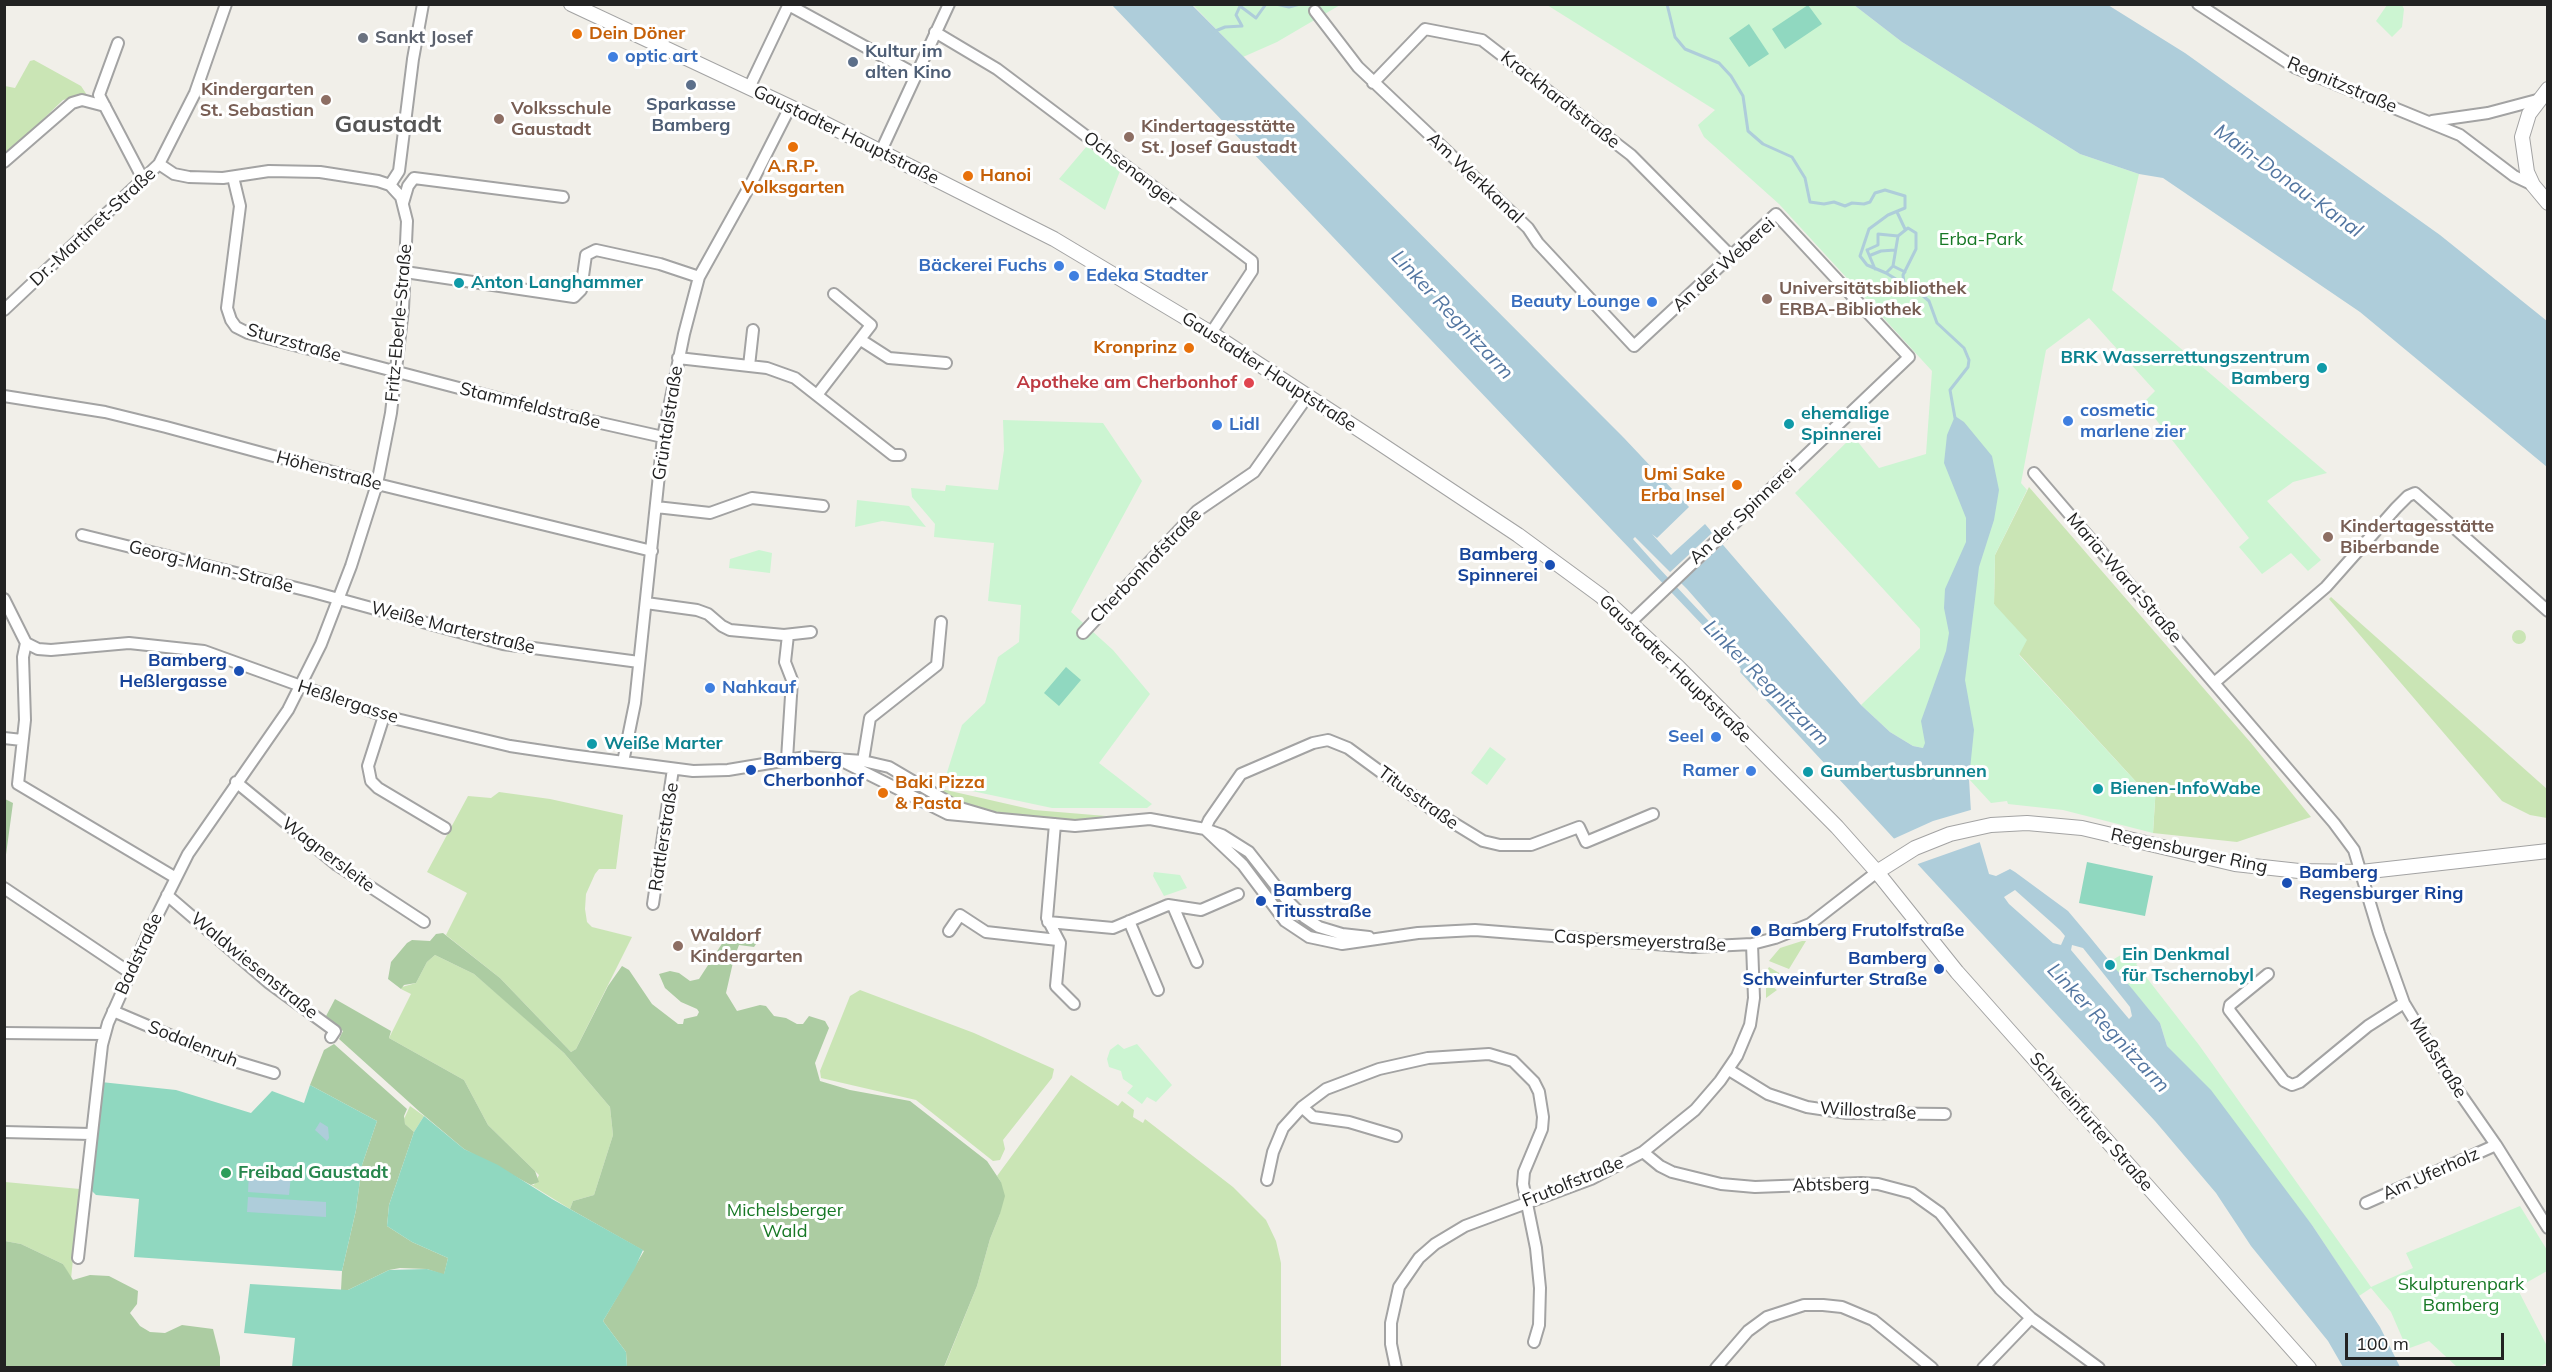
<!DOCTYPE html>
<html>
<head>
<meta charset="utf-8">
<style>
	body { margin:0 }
	#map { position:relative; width:2552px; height:1372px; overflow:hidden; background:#f1efe9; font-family:Mulish,sans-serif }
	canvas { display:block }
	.frame { position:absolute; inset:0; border:6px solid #222; pointer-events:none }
	.scale { position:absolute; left:2345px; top:1333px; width:159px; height:27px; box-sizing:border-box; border:3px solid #222; border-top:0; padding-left:8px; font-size:18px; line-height:21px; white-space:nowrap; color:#222; -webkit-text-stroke:4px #fff; paint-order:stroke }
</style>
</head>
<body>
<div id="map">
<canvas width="2552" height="1372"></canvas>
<div class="frame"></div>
<div class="scale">100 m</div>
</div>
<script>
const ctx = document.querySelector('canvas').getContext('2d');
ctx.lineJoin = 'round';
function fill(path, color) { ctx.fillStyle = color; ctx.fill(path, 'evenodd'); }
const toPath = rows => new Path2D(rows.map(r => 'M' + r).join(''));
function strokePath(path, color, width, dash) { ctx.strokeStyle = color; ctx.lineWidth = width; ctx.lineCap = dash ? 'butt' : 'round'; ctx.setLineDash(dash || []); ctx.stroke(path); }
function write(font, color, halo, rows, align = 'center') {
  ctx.font = font + ' Mulish,sans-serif'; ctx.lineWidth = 6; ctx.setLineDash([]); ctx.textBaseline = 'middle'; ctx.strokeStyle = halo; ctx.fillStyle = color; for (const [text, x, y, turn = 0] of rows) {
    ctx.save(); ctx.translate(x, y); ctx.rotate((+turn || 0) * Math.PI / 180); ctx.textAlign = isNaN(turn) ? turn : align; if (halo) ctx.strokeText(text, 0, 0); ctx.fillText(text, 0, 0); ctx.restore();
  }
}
const grass = toPath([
	[34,60,81,86,87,95,63,100,5,156,5,86,15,88,30,61],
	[2029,487,2251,743,2311,817,2237,842,2153,833,2156,785,2139,785,2018,653,1994,604,1995,555],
	[2331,597,2547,789,2547,818,2530,815,2502,801,2329,599],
	'2512 637a7 7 0 1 1 14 0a7 7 0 1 1-14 0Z',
	[937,788,1034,810,1106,816,1088,820,1060,820,998,813,966,806,936,790],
	[499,792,550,799,623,815,616,869,599,869,595,874,586,894,585,909,587,922,592,927,632,937,576,1049,571,1052,500,978,446,935,467,893,427,872,468,796,491,798],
	[1802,941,1806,941,1789,969,1769,961,1780,948],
	[435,955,474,974,502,998,564,1053,610,1107,613,1135,594,1195,573,1201,570,1209,531,1185,534,1185,539,1175,488,1125,464,1080,389,1038,411,994,401,989,402,987,416,983,427,962],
	[1769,967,1781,974,1773,987,1777,990,1766,998,1766,972],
	[860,990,974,1033,1054,1069,1052,1078,1003,1140,1005,1149,1000,1160,993,1161,916,1100,821,1078,820,1071,850,996],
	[1071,1075,1118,1106,1122,1101,1134,1110,1133,1117,1143,1123,1145,1119,1233,1187,1266,1220,1276,1241,1281,1263,1281,1367,944,1368,977,1286,990,1239,1000,1214,1001,1182,997,1176],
	[410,1106,424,1116,414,1132,405,1124,404,1119],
	[5,1182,80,1189,71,1279,63,1264,21,1244,5,1241]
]);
const forest = toPath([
	[5,799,13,803,5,862,4,799],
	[724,928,758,941,754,947,739,945,734,958,726,993,737,1011,760,1005,766,1006,774,1016,786,1018,797,1024,803,1024,809,1016,825,1021,829,1028,815,1063,820,1081,850,1090,910,1101,987,1161,1001,1182,1005,1196,1000,1214,990,1239,977,1286,944,1367,627,1367,626,1352,603,1321,644,1251,570,1209,573,1201,594,1195,613,1135,610,1107,564,1053,474,974,435,955,427,962,416,983,404,985,401,989,388,979,391,962,407,943,412,940,430,941,436,934,443,933,500,978,571,1052,576,1049,608,986,622,966,629,970,652,1004,678,1024,683,1024,684,1019,697,1016,699,1012,697,1009,681,1002,665,988,659,974,670,971,679,973,690,981,699,979,725,939],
	[335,999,391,1031,389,1038,464,1080,488,1125,535,1171,539,1182,531,1185,464,1149,420,1112,339,1039,343,1031,325,1018],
	[334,1044,407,1109,404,1116,405,1124,414,1132,389,1205,387,1226,412,1242,448,1258,444,1275,427,1269,400,1268,389,1270,348,1290,341,1290,342,1271,356,1210,362,1165,377,1121,310,1085,324,1050],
	[5,1241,21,1244,63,1264,73,1280,90,1275,109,1276,138,1291,137,1304,130,1313,140,1326,150,1332,165,1333,182,1325,213,1329,220,1357,220,1367,5,1367]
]);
const park = toPath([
	[1193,5,1340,5,1277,42,1243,57],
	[1547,5,1854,5,1902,42,2080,154,2139,174,2112,290,2327,473,2293,482,2267,501,2321,560,2308,571,2291,553,2262,574,2239,547,2249,538,2143,403,2155,391,2089,318,2046,350,2021,483,2027,490,1995,555,1994,604,2027,640,2019,655,2139,785,2156,784,2153,833,2063,810,2008,804,2007,801,1991,803,1969,779,1923,748,1913,746,1890,732,1861,705,1920,648,1920,629,1795,493,1853,436,1879,468,1926,454,1932,371,1779,204,1704,137,1698,125,1715,110],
	[2387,5,2402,5,2404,9,2402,27,2392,37,2376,21],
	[1087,146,1120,171,1105,210,1059,179],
	[1003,420,1103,423,1142,481,1071,612,1113,650,1150,694,1099,763,1152,804,1147,808,1052,808,972,791,944,782,962,725,985,703,998,657,1019,642,1021,605,988,601,994,543,934,537,935,524,912,497,911,488,945,491,946,485,998,490,1004,450],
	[857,500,909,506,926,527,882,521,855,527],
	[759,550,772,553,770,573,729,568,730,559],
	[1490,747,1506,759,1487,785,1471,773],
	[1154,872,1180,875,1187,888,1164,896,1153,876],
	[2136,946,2145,957,2136,964,2199,1045,2371,1287,2413,1268,2406,1253,2520,1206,2547,1250,2547,1271,2517,1288,2547,1346,2547,1363,2539,1367,2457,1367,2429,1341,2407,1349,2391,1312,2371,1288,2359,1296,2312,1225,2167,1046,2160,1023,2109,962],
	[1118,1044,1124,1049,1137,1044,1172,1085,1156,1102,1147,1097,1142,1104,1127,1093,1133,1086,1123,1079,1121,1071,1109,1067,1107,1059,1110,1050]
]);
const pitch = toPath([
	[1808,5,1822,24,1785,49,1772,29],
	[1749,24,1769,54,1749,67,1729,38],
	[1066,667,1081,680,1059,706,1044,693],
	[2087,862,2153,876,2145,916,2079,903],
	[101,1082,176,1090,251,1113,272,1091,304,1103,310,1085,377,1121,362,1165,356,1210,342,1271,134,1257,139,1199,96,1195,89,1188],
	[424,1116,464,1149,498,1165,552,1199,643,1250,635,1268,603,1321,626,1352,627,1367,292,1367,295,1338,244,1333,250,1284,348,1290,389,1270,427,1269,444,1274,448,1258,412,1242,387,1226,389,1205,414,1132]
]);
const water = toPath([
	[1112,5,1192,5,1624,438,1689,507,1657,538,1652,534,1671,555,1705,524,1861,705,1890,732,1913,746,1923,748,1925,743,1921,721,1946,651,1949,633,1944,608,1945,589,1966,542,1966,518,1944,463,1947,435,1955,416,1964,422,1992,456,1999,490,1994,520,1979,567,1965,680,1974,730,1969,779,1971,812,1989,874,1996,876,2010,869,2015,872,2068,911,2089,936,2160,1023,2167,1046,2211,1090,2312,1225,2380,1327,2400,1367,2343,1367,2328,1341,2251,1246,2216,1193,2155,1121,1740,672,1741,669,1731,655],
	[1635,537,1687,589,1751,662,1736,650,1657,566,1633,539],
	[2015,890,2060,930,2065,936,2061,945,2053,943,2009,904,2004,897],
	[2072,945,2083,948,2130,1007,2132,1016,2129,1019,2071,950],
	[1854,5,2108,5,2185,53,2440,235,2547,321,2547,467,2360,312,2163,178,2139,174,2080,154,1902,42],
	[320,1122,328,1127,329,1138,327,1141,315,1130],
	[249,1172,291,1175,289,1195,248,1192],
	[248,1197,326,1202,326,1217,247,1212]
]);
const pier = toPath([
	[1712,533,1722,545,1679,585,1668,574],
	[1974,809,1983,841,1915,865,1891,840,1933,821]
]);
const stream = toPath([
	[1276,4,1289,7,1300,4],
	[1667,4,1675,37,1685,49,1719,63,1731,76,1743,96,1748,131,1763,144,1792,157,1805,178,1810,202,1824,204,1834,202,1845,206,1852,203,1864,204,1870,202,1875,193,1885,190,1905,196,1905,208,1888,215,1869,229,1860,256,1867,265,1886,273,1893,266,1898,236,1908,228,1916,233,1916,249,1903,275,1904,284,1914,288,1929,301,1937,323,1964,348,1969,360,1968,367,1950,390,1955,418],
	[1213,32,1225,27,1242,26,1236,15,1240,6,1256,18,1266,4],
	[1897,212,1905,229],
	[1867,250,1878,245,1878,234,1898,236],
	[1867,250,1875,269],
	[1871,255,1881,251,1895,250],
	[1893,266,1905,272],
	[1886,273,1904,284]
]);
const minor = toPath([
	[787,4,915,74],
	[2198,4,2294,67,2460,135,2514,176,2533,185],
	[1315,11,1358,67,1528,228,1538,243,1634,346,1776,214,1909,357,1631,622],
	[935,32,997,69,1252,261,1252,271,1211,333],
	[118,43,99,95,144,181],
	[1373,83,1425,29,1482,40,1631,155,1731,256],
	[749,88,789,4],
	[2432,121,2488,113,2537,100],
	[881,151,949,4],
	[4,162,72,103,82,100,105,106],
	[233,177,240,206,227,308,231,320,236,327,248,333,547,411,663,437],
	[390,185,399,171,413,59,423,4],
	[403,203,408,186,414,178,563,197],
	[405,272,574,297,581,290,586,255,596,250,660,264,699,277],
	[4,310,159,164,195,93,226,4],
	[861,340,889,358,946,363],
	[678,358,767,368,795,378,893,455,900,455],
	[749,366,753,330],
	[817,395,871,325,834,294],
	[4,396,105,412,166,427,377,484,652,551],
	[2034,473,2334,823,2354,850,2379,933,2404,1003,2450,1079,2496,1145,2548,1228],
	[656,507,710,513,752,498,823,506],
	[82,535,313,592,503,644,639,662],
	[4,599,26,643],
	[646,603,697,610,708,614,722,626,730,630,784,635,811,632],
	[1083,633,1197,511,1254,472,1307,397],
	[26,643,38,649,51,650,129,643,204,651,384,716,510,746,570,755,693,771,728,770,806,757,863,761,889,767,957,807,994,818],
	[26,643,23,657,25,720,18,784,176,878],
	[2214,683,2326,587,2396,508,2408,496,2415,493,2548,611],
	[384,716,368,766,371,781,378,788,445,828],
	[4,738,22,740],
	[787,759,792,680,785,662,788,635],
	[863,761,870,718,937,665,941,622],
	[623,762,635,703,663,437,684,334,699,277,753,180,790,107],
	[846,763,948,814,1075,826,1150,819,1205,829,1222,835,1249,852,1286,899,1304,917,1319,927,1342,934,1369,937],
	[236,782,337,865,424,922],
	[1055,824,1047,918,1060,943,1056,986,1074,1004],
	[1205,829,1243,865,1285,921,1309,937,1342,944,1418,933,1475,930,1693,947,1752,944,1775,938,1810,924,1877,872],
	[1205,829,1209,820,1241,774,1313,743,1328,740,1348,748,1434,811,1483,841,1500,845,1531,845,1579,827,1586,842,1653,814],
	[4,888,129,972],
	[167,895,268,982,335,1031,331,1037],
	[653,904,673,769],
	[1173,906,1197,962],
	[1129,921,1158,990],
	[1048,922,1113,928,1168,905,1201,910,1238,894],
	[949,931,960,915,986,932,1058,940],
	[2268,974,2230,1005,2229,1010,2284,1081,2292,1085,2300,1082,2368,1026,2404,1003],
	[113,1011,221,1057,274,1073],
	[4,1033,104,1034],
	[1729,1070,1768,1094,1807,1107,1847,1113,1945,1114],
	[1302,1107,1313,1117,1349,1122,1396,1136],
	[4,1132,91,1134],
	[1643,1152,1660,1166,1672,1172,1721,1184,1755,1187,1861,1183,1878,1184,1912,1193,1940,1213,2000,1289,2031,1318,2099,1368],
	[1267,1180,1273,1152,1283,1128,1302,1107,1326,1089,1379,1069,1428,1058,1489,1054,1513,1061,1534,1082,1539,1092,1543,1117,1542,1129,1524,1172,1523,1184,1536,1248,1540,1288,1539,1325,1534,1342],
	[2366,1203,2496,1145],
	[78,1258,102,1045,108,1023,147,936,188,854,288,710,321,644,351,566,377,484,391,413,403,309,407,221,401,197,390,185,378,181,320,172,269,171,223,178,189,177,174,174,159,164],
	[1396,1368,1391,1344,1391,1323,1399,1287,1419,1258,1435,1244,1465,1226,1591,1179,1643,1152,1695,1110,1720,1081,1737,1056,1750,1025,1754,998,1752,944],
	[1716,1368,1748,1331,1767,1317,1804,1305,1823,1305,1842,1307,1873,1320,1932,1368],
	[1983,1368,2031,1318]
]);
const tertiary = toPath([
	[571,4,816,119,1054,239,1211,333,1375,440,1518,535,1601,596,1678,667,1837,827,1877,872,1957,972,2309,1368],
	[2548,89,2529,114,2522,137,2527,172,2533,185,2548,203],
	[1877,872,1915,848,1950,834,1991,825,2027,823,2082,828,2235,864,2299,871,2361,872,2548,851]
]);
const markers = [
	[577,34,6,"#e8710a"],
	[363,38,6,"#6b7280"],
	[613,57,6,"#3f7fe0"],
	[853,62,6,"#5c6f8a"],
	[691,85,6,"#5c6f8a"],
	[326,100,6,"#8d6e63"],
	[499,119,6,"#8d6e63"],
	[1129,137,6,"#8d6e63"],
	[793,147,6,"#e8710a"],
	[968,176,6,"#e8710a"],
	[1059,266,6,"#3f7fe0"],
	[1074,276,6,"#3f7fe0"],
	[459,283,6,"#0f9aa8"],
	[1767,299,6,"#8d6e63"],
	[1652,302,6,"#3f7fe0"],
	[1189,348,6,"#e8710a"],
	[2322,368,6,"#0f9aa8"],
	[1249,383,6,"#e0444e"],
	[2068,421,6,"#3f7fe0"],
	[1789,424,6,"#0f9aa8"],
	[1217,425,6,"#3f7fe0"],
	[1737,485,6,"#e8710a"],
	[2328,537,6,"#8d6e63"],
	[1550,565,6,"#1a4fb4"],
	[239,671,6,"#1a4fb4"],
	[710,688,6,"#3f7fe0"],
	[1716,737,6,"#3f7fe0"],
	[592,744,6,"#0f9aa8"],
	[751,770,6,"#1a4fb4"],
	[1751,771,6,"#3f7fe0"],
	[1808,772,6,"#0f9aa8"],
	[2098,789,6,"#0f9aa8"],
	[883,793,6,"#e8710a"],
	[2287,883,6,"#1a4fb4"],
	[1261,901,6,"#1a4fb4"],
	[1756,931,6,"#1a4fb4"],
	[678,946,6,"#8d6e63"],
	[2110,965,6,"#0f9aa8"],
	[1939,969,6,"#1a4fb4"],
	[226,1173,6,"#2e9e5b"]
];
const foodNames = [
	["Dein Döner",589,34],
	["A.R.P.",793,167,"center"],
	["Volksgarten",793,188,"center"],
	["Hanoi",980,176],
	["Kronprinz",1177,348,"right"],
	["Umi Sake",1725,475,"right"],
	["Erba Insel",1725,496,"right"],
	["Baki Pizza",895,783],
	["& Pasta",895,804]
];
const worshipNames = [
	["Sankt Josef",375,38]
];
const serviceNames = [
	["Kultur im",865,52],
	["alten Kino",865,73],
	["Sparkasse",691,105,"center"],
	["Bamberg",691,126,"center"]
];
const shopNames = [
	["optic art",625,57],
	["Bäckerei Fuchs",1047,266,"right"],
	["Edeka Stadter",1086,276],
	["Beauty Lounge",1640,302,"right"],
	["cosmetic",2080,411],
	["marlene zier",2080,432],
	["Lidl",1229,425],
	["Nahkauf",722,688],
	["Seel",1704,737,"right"],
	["Ramer",1739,771,"right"]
];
const streetNames = [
	["Regnitzstraße",2342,85,23],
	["Krackhardtstraße",1560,100,38],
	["Gaustadter Hauptstraße",846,135,26],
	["Ochsenanger",1130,169,37],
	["Am Werkkanal",1475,178,43],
	["Dr.-Martinet-Straße",93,227,-43],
	["An der Weberei",1724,265,-42],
	["Fritz-Eberle-Straße",399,323,-85],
	["Sturzstraße",294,343,16],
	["Gaustadter Hauptstraße",1269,372,33],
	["Stammfeldstraße",530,406,14],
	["Grüntalstraße",668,423,-81],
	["Höhenstraße",329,471,15],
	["An der Spinnerei",1743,514,-43],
	["Cherbonhofstraße",1146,566,-46],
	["Georg-Mann-Straße",211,567,14],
	["Maria-Ward-Straße",2124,578,49],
	["Weiße Marterstraße",453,628,14],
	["Gaustadter Hauptstraße",1675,669,44],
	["Heßlergasse",348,702,18],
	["Titusstraße",1418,798,36],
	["Rattlerstraße",664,837,-81],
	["Regensburger Ring",2189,851,12],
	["Wagnersleite",328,855,37],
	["Caspersmeyerstraße",1640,941,3],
	["Badstraße",139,954,-65],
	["Waldwiesenstraße",254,966,39],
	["Sodalenruh",193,1044,22],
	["Mußstraße",2438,1058,58],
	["Willostraße",1868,1111,3],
	["Schweinfurter Straße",2091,1122,49],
	["Am Uferholz",2431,1174,-24],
	["Frutolfstraße",1573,1182,-22],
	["Abtsberg",1831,1185,-1]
];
const educationNames = [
	["Kindergarten",314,90,"right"],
	["St. Sebastian",314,111,"right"],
	["Volksschule",511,109],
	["Gaustadt",511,130],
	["Kindertagesstätte",1141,127],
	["St. Josef Gaustadt",1141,148],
	["Universitätsbibliothek",1779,289],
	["ERBA-Bibliothek",1779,310],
	["Kindertagesstätte",2340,527],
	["Biberbande",2340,548],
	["Waldorf",690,936],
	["Kindergarten",690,957]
];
const parkNames = [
	["Erba-Park",1981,240],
	["Michelsberger",785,1211],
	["Wald",785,1232],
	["Skulpturenpark",2461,1285],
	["Bamberg",2461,1306]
];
const cultureNames = [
	["Anton Langhammer",471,283],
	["BRK Wasserrettungszentrum",2310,358,"right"],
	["Bamberg",2310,379,"right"],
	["ehemalige",1801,414],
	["Spinnerei",1801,435],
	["Weiße Marter",604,744],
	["Gumbertusbrunnen",1820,772],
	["Bienen-InfoWabe",2110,789],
	["Ein Denkmal",2122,955],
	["für Tschernobyl",2122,976]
];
const healthNames = [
	["Apotheke am Cherbonhof",1237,383]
];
const transitNames = [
	["Bamberg",1538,555,"right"],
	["Spinnerei",1538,576,"right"],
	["Bamberg",227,661,"right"],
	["Heßlergasse",227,682,"right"],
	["Bamberg",763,760],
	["Cherbonhof",763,781],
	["Bamberg",2299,873],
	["Regensburger Ring",2299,894],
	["Bamberg",1273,891],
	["Titusstraße",1273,912],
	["Bamberg Frutolfstraße",1768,931],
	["Bamberg",1927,959,"right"],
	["Schweinfurter Straße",1927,980,"right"]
];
const leisureNames = [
	["Freibad Gaustadt",238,1173]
];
const waterNames = [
	["Main-Donau-Kanal",2288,181,36],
	["Linker Regnitzarm",1452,315,47],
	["Linker Regnitzarm",1766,683,45],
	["Linker Regnitzarm",2108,1028,47]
];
const districtNames = [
	["Gaustadt",388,125]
];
fill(grass, '#cae5b5');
fill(forest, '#accca2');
fill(park, '#ccf5d2');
fill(pitch, '#90d8c0');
fill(water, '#aecdda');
fill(pier, '#f1efe9');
strokePath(stream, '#aecdda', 3);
strokePath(minor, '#a3a3a3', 14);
strokePath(tertiary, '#a3a3a3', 16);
strokePath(minor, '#fff', 10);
strokePath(tertiary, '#fff', 14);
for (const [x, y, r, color] of markers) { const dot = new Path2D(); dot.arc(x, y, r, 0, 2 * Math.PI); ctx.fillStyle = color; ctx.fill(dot); strokePath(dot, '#fff', 2); }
write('bold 18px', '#c56008', '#fff', foodNames, 'left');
write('bold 18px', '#5b616d', '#fff', worshipNames, 'left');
write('bold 18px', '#4e5e75', '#fff', serviceNames, 'left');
write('bold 18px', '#366cbe', '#fff', shopNames, 'left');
write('18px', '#222', '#fff', streetNames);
write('bold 18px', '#785e54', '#fff', educationNames, 'left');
write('18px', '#177825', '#fff', parkNames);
write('bold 18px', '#0d838f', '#fff', cultureNames, 'left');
write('bold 18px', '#be3a42', '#fff', healthNames, 'right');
write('bold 18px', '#164399', '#fff', transitNames, 'left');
write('bold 18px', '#27864d', '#fff', leisureNames, 'left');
write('italic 20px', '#5376a1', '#fff', waterNames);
write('bold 24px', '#555', '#fff', districtNames);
</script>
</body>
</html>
